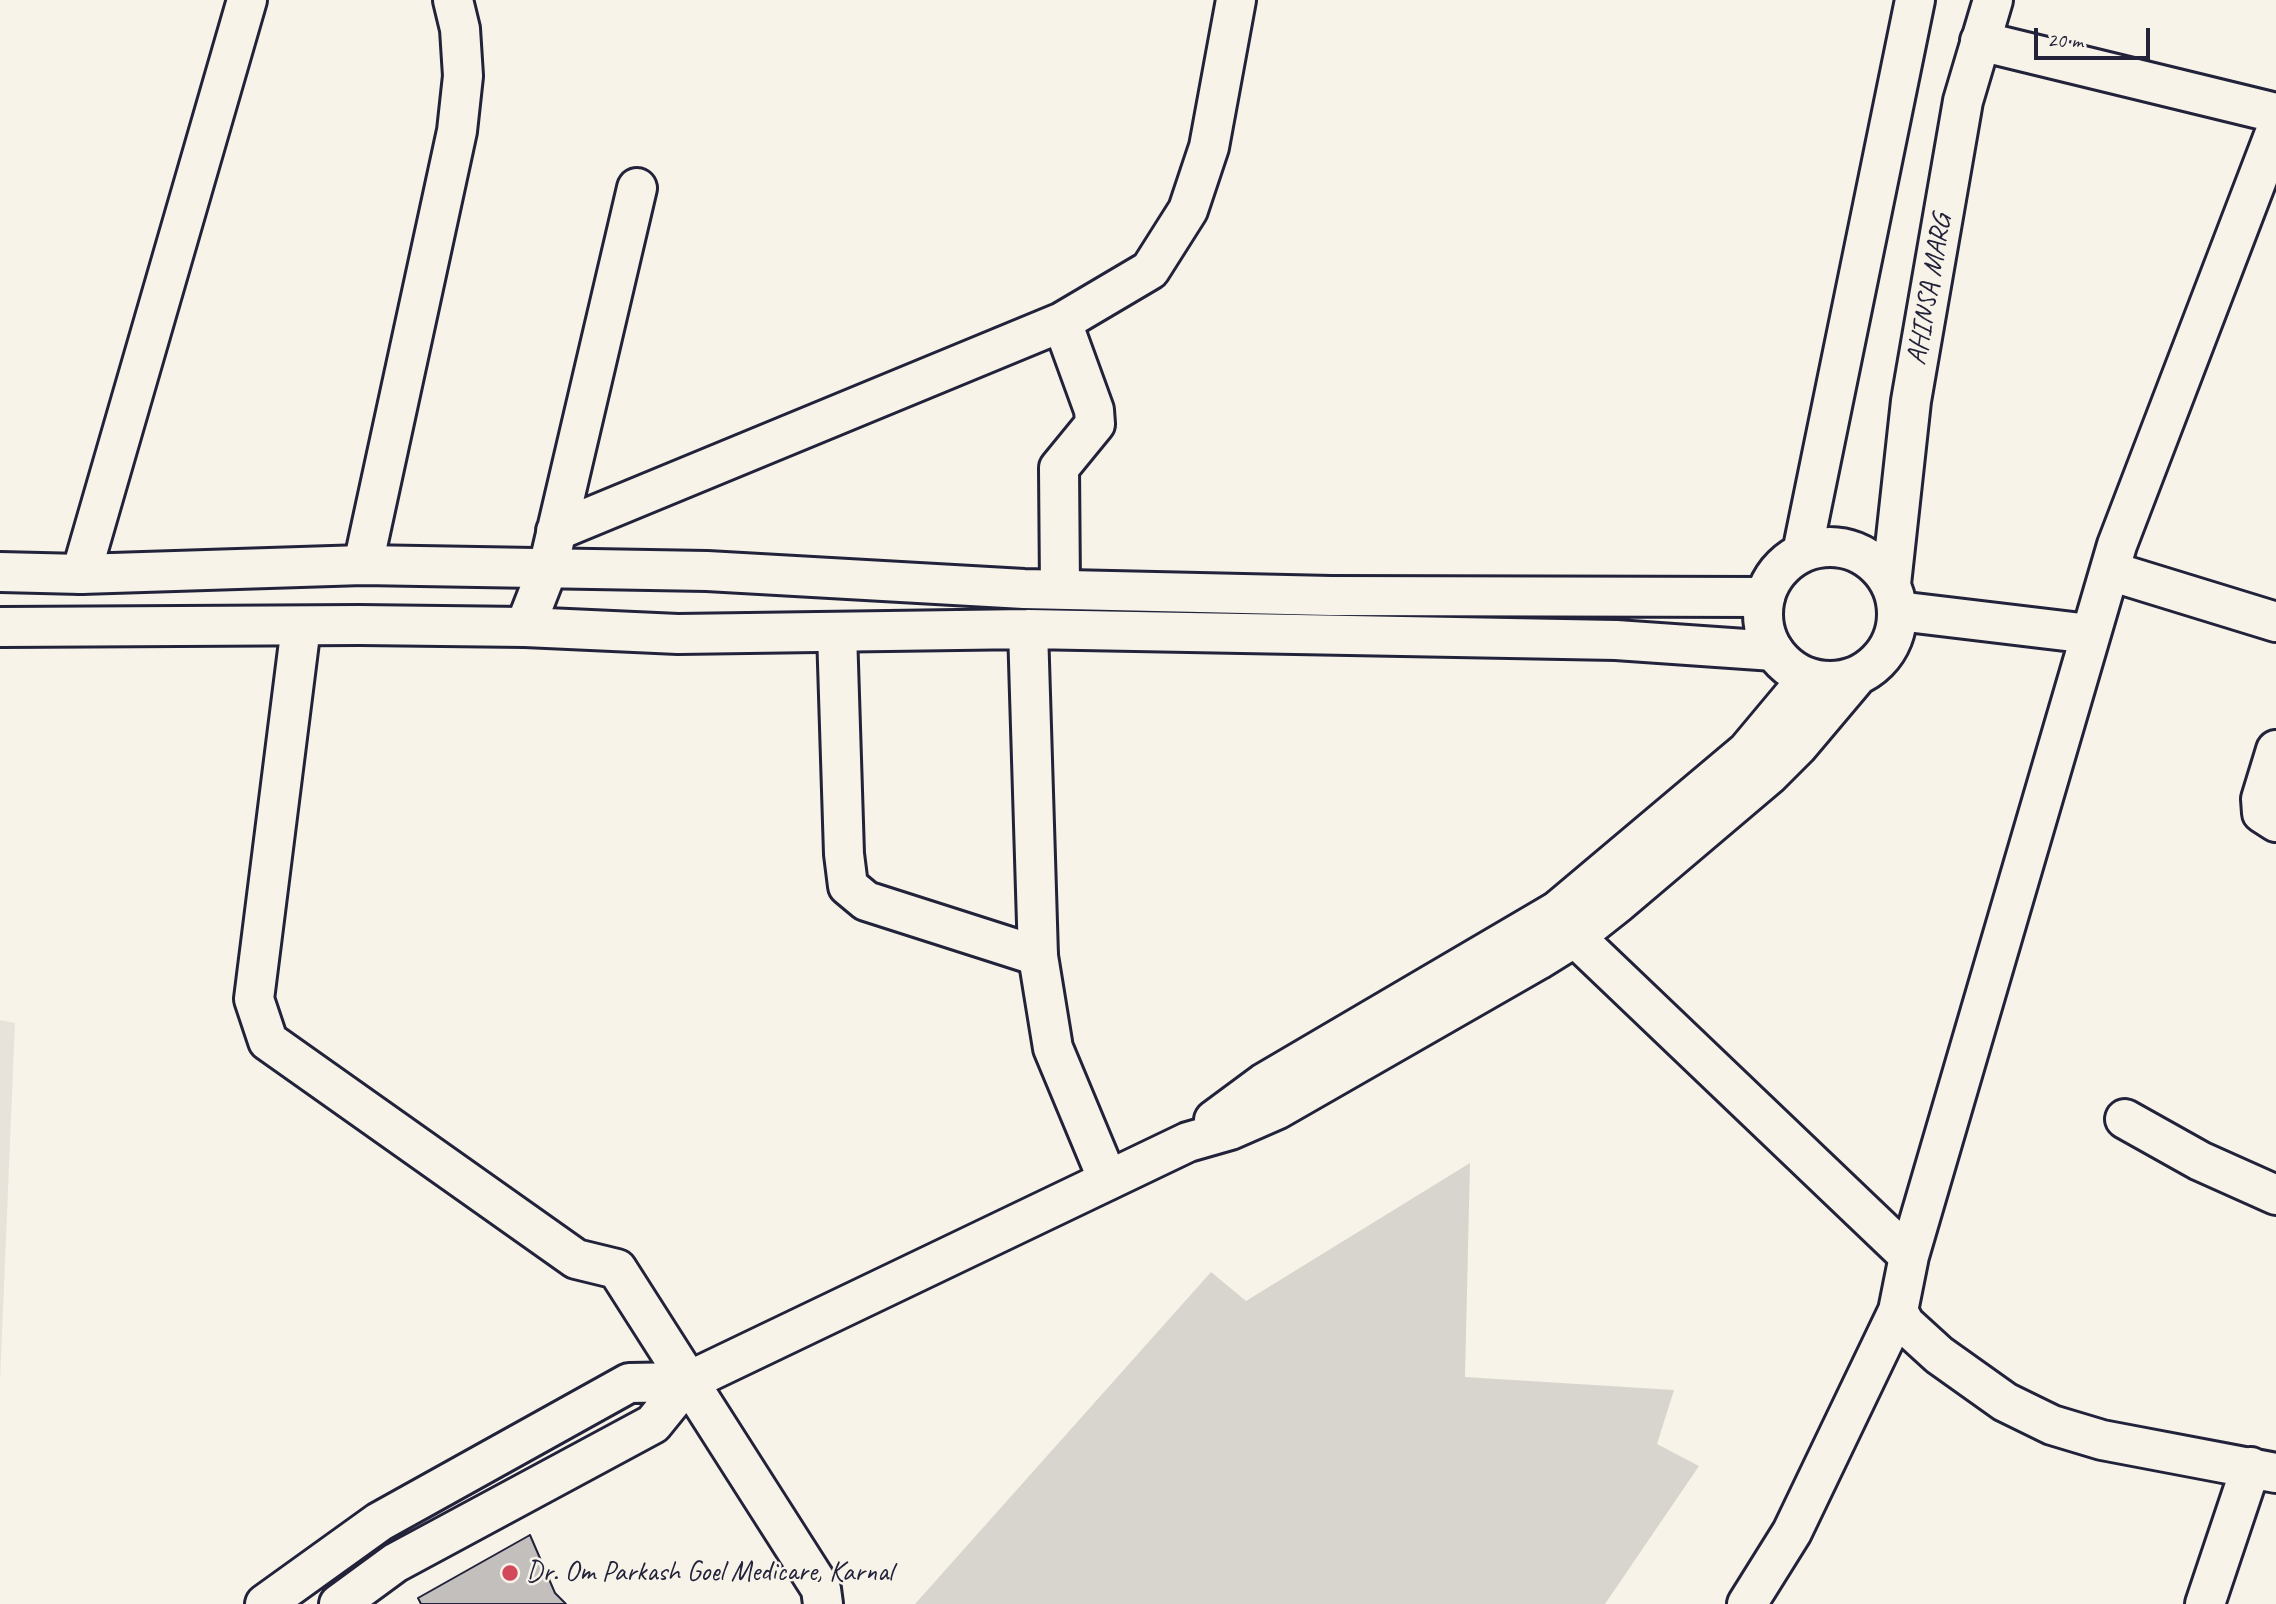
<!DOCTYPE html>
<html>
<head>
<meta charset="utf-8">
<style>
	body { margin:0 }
	#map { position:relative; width:2276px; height:1604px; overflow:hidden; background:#f7f3e8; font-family:Caveat,sans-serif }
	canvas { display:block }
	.scale { position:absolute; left:2034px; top:28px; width:116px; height:32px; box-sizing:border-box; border:4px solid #22223b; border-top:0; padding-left:9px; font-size:21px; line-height:24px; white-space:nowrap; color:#22223b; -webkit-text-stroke:5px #f7f3e8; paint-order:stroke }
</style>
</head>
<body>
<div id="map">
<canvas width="2276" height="1604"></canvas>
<div class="scale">20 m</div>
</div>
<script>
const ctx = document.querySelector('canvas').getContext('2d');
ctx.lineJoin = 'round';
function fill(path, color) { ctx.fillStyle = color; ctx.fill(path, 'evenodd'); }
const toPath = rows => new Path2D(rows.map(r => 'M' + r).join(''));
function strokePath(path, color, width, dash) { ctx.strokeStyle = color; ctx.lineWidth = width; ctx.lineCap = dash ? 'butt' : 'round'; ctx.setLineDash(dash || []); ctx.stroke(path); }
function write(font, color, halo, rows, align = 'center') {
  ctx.font = font + ' Caveat,sans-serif'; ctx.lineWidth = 5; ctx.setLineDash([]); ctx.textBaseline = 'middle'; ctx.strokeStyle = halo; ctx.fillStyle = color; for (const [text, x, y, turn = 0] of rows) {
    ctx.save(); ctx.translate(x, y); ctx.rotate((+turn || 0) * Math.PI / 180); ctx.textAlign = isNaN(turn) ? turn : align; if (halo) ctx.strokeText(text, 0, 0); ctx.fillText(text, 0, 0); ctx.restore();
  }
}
const built = toPath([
	[0,1020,15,1023,0,1382]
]);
const green = toPath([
	[1470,1163,1465,1377,1674,1390,1657,1444,1699,1466,1605,1604,915,1604,1211,1272,1246,1301]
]);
const building = toPath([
	[530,1535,555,1593,566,1604,421,1604,418,1598,530,1535]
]);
const minor = toPath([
	[1980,41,2276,113],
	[556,531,1062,322,1150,270,1188,210,1209,147,1236,0],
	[363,565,457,131,463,76,460,29,453,0],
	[2110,571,2276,622],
	[81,574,247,0],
	[1060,588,1059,468,1095,424,1094,410,1062,322],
	[1898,611,2090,634],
	[301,626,254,999,268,1041,576,1259,617,1269,821,1589,823,1604],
	[525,627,548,568,637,188],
	[837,632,844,854,848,886,866,901,1038,956],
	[2276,750,2261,799,2262,813,2276,822],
	[1557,911,1575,937,1909,1256],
	[2125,1119,2200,1161,2276,1195],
	[1898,1311,1905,1324,1939,1355,2005,1402,2052,1425,2102,1440,2276,1473],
	[1747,1604,1792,1532,1898,1311,1909,1256,2117,545,2276,130],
	[2205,1604,2251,1467]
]);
const major = toPath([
	[0,572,81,574,363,565,707,571,1024,589,1331,596,1765,597],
	[0,627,359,625,525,627,678,634,1028,629,1616,640,1774,651],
	[1028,629,1038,956,1053,1048,1108,1180]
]);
const highway = toPath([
	'1763 614a67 67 0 1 1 134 0a67 67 0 1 1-134 0Z',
	[1802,553,1915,0],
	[1891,584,1911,401,1963,101,1993,0],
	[1214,1120,1264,1083,1557,911,1747,751,1808,678],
	[265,1604,379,1522,629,1383,687,1382,1188,1142,1230,1130,1278,1109,1538,960,1575,937,1618,903,1769,775,1798,746,1857,676],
	[339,1604,395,1563,653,1424,687,1382]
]);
const markers = [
	[510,1573,9,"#d1495b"]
];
const streetNames = [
	["AHINSA MARG",1930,290,-80]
];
const poiNames = [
	["Dr. Om Parkash Goel Medicare, Karnal",526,1573]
];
fill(built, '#e7e3db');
fill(green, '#d8d5cf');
fill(building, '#c2bfbd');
strokePath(building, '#22223b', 2);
strokePath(minor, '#22223b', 44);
strokePath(major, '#22223b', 44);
strokePath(highway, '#22223b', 44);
strokePath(minor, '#f7f3e8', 38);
strokePath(major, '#f7f3e8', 38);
strokePath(highway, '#f7f3e8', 38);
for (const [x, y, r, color] of markers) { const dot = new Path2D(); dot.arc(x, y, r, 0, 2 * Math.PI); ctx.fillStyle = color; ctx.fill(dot); strokePath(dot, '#f7f3e8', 2.5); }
write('28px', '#22223b', '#f7f3e8', streetNames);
write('28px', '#22223b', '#f7f3e8', poiNames, 'left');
</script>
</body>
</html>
